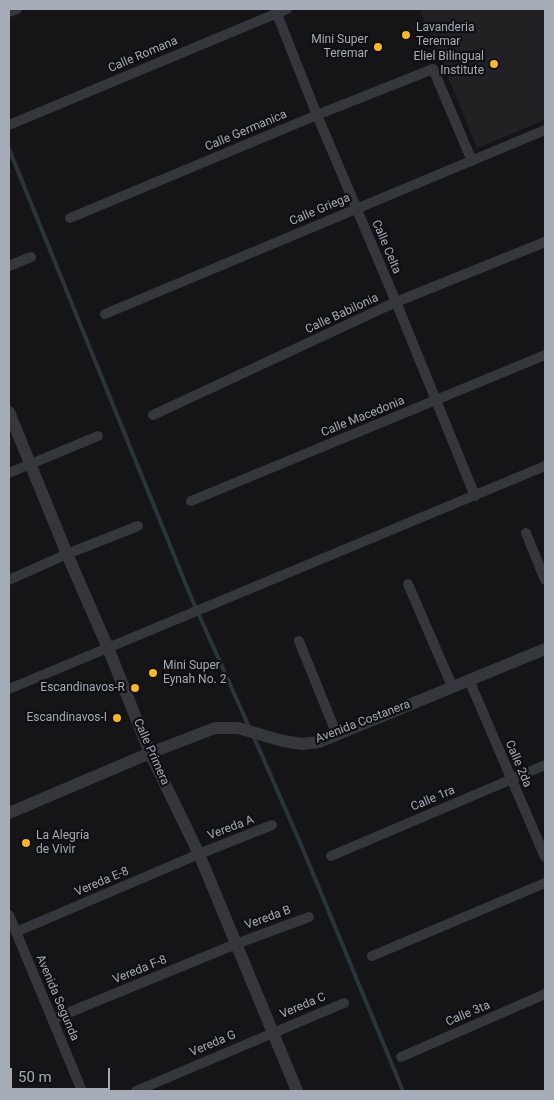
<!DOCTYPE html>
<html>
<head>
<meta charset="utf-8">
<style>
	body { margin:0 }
	#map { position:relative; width:554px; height:1100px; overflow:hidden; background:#151517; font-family:Roboto,sans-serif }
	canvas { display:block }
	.frame { position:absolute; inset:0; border:10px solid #a6abb8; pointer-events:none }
	.scale { position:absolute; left:10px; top:1068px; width:100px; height:22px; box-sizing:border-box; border:2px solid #a6abb8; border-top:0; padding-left:6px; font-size:15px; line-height:18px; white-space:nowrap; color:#a6abb8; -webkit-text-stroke:4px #101012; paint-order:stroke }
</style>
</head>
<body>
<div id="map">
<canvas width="554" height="1100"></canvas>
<div class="frame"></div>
<div class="scale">50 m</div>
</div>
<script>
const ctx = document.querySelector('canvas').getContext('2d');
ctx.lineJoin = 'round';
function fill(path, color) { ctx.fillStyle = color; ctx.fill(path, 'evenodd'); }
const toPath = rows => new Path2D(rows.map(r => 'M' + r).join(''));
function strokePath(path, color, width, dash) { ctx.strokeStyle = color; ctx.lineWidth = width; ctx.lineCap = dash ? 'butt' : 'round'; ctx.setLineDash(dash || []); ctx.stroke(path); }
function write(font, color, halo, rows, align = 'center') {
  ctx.font = font + ' Roboto,sans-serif'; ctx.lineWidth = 4.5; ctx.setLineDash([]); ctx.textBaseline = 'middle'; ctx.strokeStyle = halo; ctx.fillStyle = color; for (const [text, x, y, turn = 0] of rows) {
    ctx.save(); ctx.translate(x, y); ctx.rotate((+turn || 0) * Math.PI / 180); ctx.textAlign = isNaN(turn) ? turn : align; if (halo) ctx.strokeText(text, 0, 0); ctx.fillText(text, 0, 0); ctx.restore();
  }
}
const built = toPath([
	[420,9,545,9,545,120,477,148]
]);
const stream = toPath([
	[9,149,191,597,250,729],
	[253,735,302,847,403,1091]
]);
const minor = toPath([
	[275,9,317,115,396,302,475,496],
	[9,12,17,9],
	[9,125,287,9],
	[70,218,317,115,433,69,472,161],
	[9,266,31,257],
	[105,314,545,130],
	[153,415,396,302,545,242],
	[9,473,98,436],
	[191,501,545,355],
	[526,533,545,580],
	[9,580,67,554,138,526],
	[408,584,452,686],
	[299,641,337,735],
	[469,680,545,857],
	[9,689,545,466],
	[331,856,545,765],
	[9,915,82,1091],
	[16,932,199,854,272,825],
	[372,956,545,883],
	[53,1019,236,944,309,917],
	[401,1057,545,994],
	[136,1091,344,1003]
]);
const tertiary = toPath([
	[9,412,67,554,108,648,150,753,199,854,297,1091],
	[9,813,150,753,215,728,238,728,283,741,302,744,319,742,545,649]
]);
const markers = [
	[406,35,5,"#f9b52b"],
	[378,47,5,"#f9b52b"],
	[494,64,5,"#f9b52b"],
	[153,673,5,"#f9b52b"],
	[135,688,5,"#f9b52b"],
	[117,718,5,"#f9b52b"],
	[26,843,5,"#f9b52b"]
];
const poiNames = [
	["Lavanderia",416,28,"left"],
	["Teremar",416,42,"left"],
	["Mini Super",368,40],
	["Teremar",368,54],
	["Eliel Bilingual",484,57],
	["Institute",484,71],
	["Mini Super",163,666,"left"],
	["Eynah No. 2",163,680,"left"],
	["Escandinavos-R",125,688],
	["Escandinavos-I",107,718],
	["La Alegría",36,836,"left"],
	["de Vivir",36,850,"left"]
];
const streetNames = [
	["Calle Romana",143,55,-23],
	["Calle Germanica",246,131,-23],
	["Calle Griega",320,210,-23],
	["Calle Celta",386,247,67],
	["Calle Babilonia",342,314,-25],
	["Calle Macedonia",363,417,-22],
	["Avenida Costanera",363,722,-21],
	["Calle Primera",151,752,66],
	["Calle 2da",518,764,67],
	["Calle 1ra",433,799,-23],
	["Vereda A",231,828,-21],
	["Vereda E-8",102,882,-23],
	["Vereda B",268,918,-20],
	["Vereda F-8",140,970,-22],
	["Avenida Segunda",57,998,67],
	["Vereda C",303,1006,-23],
	["Calle 3ta",468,1014,-23],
	["Vereda G",213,1044,-23]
];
fill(built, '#212124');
strokePath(stream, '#2a343b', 4);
strokePath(minor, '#36373c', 10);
strokePath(tertiary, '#36373c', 12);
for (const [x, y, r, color] of markers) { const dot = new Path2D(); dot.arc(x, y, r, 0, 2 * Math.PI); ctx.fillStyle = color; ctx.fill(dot); strokePath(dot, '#101012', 2); }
write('12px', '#a6abb8', '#101012', poiNames, 'right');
write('12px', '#a6abb8', '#101012', streetNames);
</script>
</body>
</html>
